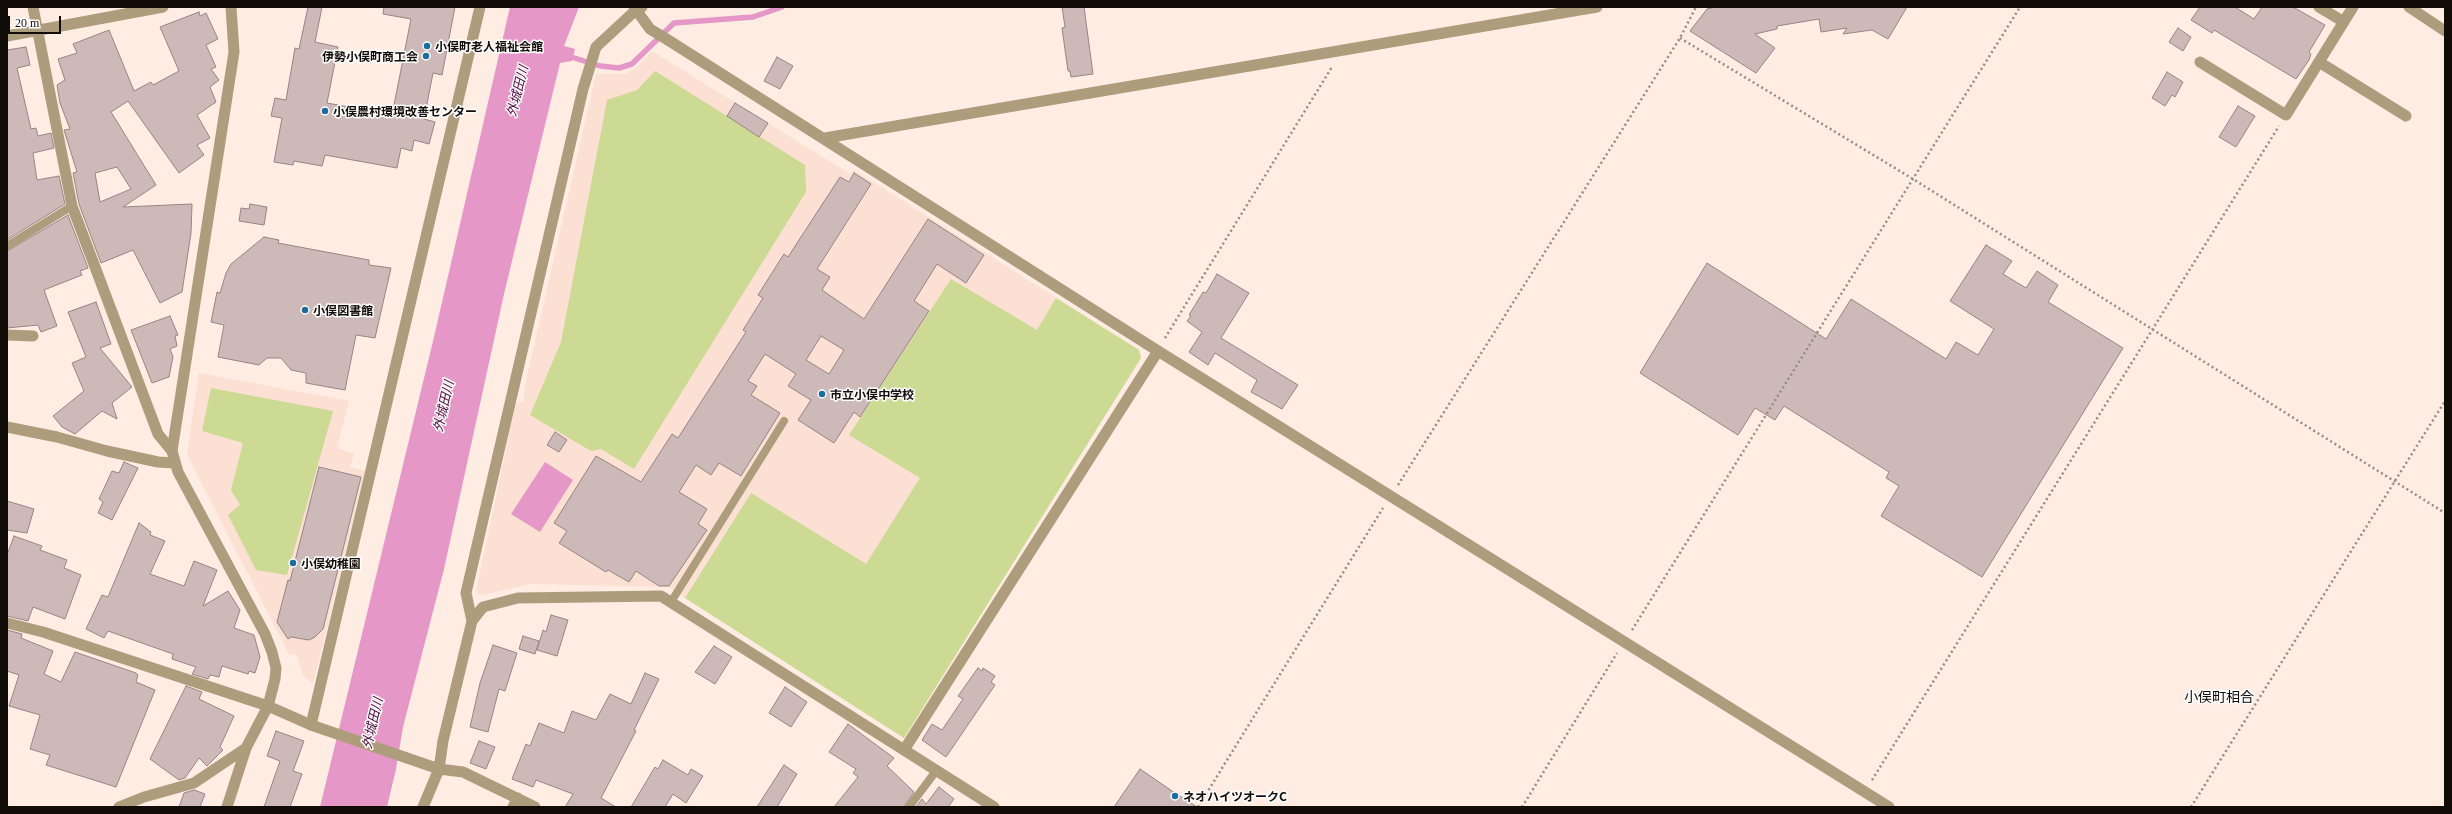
<!DOCTYPE html>
<html>
<head>
<meta charset="utf-8">
<style>
	body { margin:0 }
	#map { position:relative; width:2452px; height:814px; overflow:hidden; background:#ffece2; font-family:Georgia,serif }
	canvas { display:block }
	.frame { position:absolute; inset:0; border:8px solid #120c09; pointer-events:none }
	.scale { position:absolute; left:8px; top:16px; width:53px; height:18px; box-sizing:border-box; border:2px solid #120c09; border-top:0; padding-left:5px; font-size:12px; line-height:14px; white-space:nowrap; color:#120c09; -webkit-text-stroke:3px #fefefe; paint-order:stroke }
</style>
</head>
<body>
<div id="map">
<canvas width="2452" height="814"></canvas>
<div class="frame"></div>
<div class="scale">20 m</div>
</div>
<script>
const ctx = document.querySelector('canvas').getContext('2d');
ctx.lineJoin = 'round';
function fill(path, color) { ctx.fillStyle = color; ctx.fill(path, 'evenodd'); }
const toPath = rows => new Path2D(rows.map(r => 'M' + r).join(''));
function strokePath(path, color, width, dash) { ctx.strokeStyle = color; ctx.lineWidth = width; ctx.lineCap = dash ? 'butt' : 'round'; ctx.setLineDash(dash || []); ctx.stroke(path); }
function write(font, color, halo, rows, align = 'center') {
  ctx.font = font + ' Georgia,"Noto Sans JP",serif'; ctx.lineWidth = 3; ctx.setLineDash([]); ctx.textBaseline = 'middle'; ctx.strokeStyle = halo; ctx.fillStyle = color; for (const [text, x, y, turn = 0] of rows) {
    ctx.save(); ctx.translate(x, y); ctx.rotate((+turn || 0) * Math.PI / 180); ctx.textAlign = isNaN(turn) ? turn : align; if (halo) ctx.strokeText(text, 0, 0); ctx.fillText(text, 0, 0); ctx.restore();
  }
}
const built = toPath([
	[652,51,850,174,854,170,1139,350,1141,358,904,738,668,587,530,584,480,596,476,591,516,403,523,402,525,385,596,74,626,74,637,67],
	[199,373,349,401,337,448,354,454,350,467,365,471,313,684,303,675,297,655,289,654,187,455]
]);
const green = toPath([
	[655,71,805,165,806,192,634,469,601,449,591,451,530,415,561,342,607,100,637,90],
	[951,279,1037,330,1056,298,1139,350,1141,358,904,738,685,598,751,493,866,564,920,478,849,435],
	[211,388,333,411,287,575,256,570,228,515,240,505,231,490,243,443,202,431]
]);
const water = toPath([
	[510,7,579,7,564,46,575,49,572,61,560,63,504,294,444,569,403,727,396,769,387,807,320,807,434,337],
	[545,462,573,480,540,532,511,514]
]);
const stream = toPath([
	[568,56,600,66,619,68,632,64,674,23,753,17,782,7]
]);
const building = toPath([
	[308,7,322,7,315,42,338,47,327,103,392,115,411,19,383,14,384,7,455,7,442,75,433,73,424,119,435,122,429,144,414,140,412,151,401,148,397,168,325,155,322,166,294,161,293,165,274,162,282,118,271,116,275,98,286,100,295,48,299,49,308,7],
	[1062,7,1084,7,1093,74,1071,77,1070,71,1068,71,1062,28,1065,27,1062,7],
	[1716,7,1907,7,1888,39,1872,30,1843,34,1847,28,1821,32,1819,19,1777,26,1777,29,1755,34,1775,48,1756,73,1690,31,1707,9,1716,7],
	[2200,7,2235,7,2254,19,2262,7,2293,7,2325,25,2309,52,2311,54,2309,60,2296,79,2214,30,2212,33,2191,20,2200,7],
	[199,12,200,16,206,13,218,39,206,45,216,67,211,69,219,80,210,87,216,102,197,115,210,138,197,145,204,155,179,173,128,101,111,112,156,185,123,207,192,204,191,233,182,292,160,303,133,250,101,263,79,204,73,173,77,172,64,130,70,129,60,103,57,85,65,80,58,59,77,53,73,44,109,30,134,91,151,82,153,85,179,71,160,27,199,12],
	[117,167,131,189,100,202,95,173,117,167],
	[2178,28,2191,37,2183,51,2169,42,2178,28],
	[26,47,30,65,17,68,31,129,36,128,38,136,51,133,54,148,33,153,37,180,59,176,65,204,7,240,7,50,26,47],
	[777,57,793,66,780,89,764,81,777,57],
	[2167,72,2183,82,2175,97,2172,95,2165,106,2152,98,2167,72],
	[735,103,768,123,759,137,727,116,735,103],
	[2238,106,2255,116,2236,147,2219,137,2238,106],
	[854,173,871,184,817,269,830,277,822,290,864,319,928,219,984,255,966,283,937,264,914,301,929,311,860,417,854,412,834,443,798,420,811,400,788,386,796,374,765,354,748,381,757,386,751,395,780,413,741,476,719,463,711,475,696,465,679,492,707,509,698,524,707,530,669,586,659,586,636,571,629,582,608,570,606,572,559,543,567,531,554,523,596,456,641,482,672,434,678,438,746,332,743,330,763,298,758,295,784,254,788,257,840,177,849,182,854,173],
	[821,336,844,350,829,374,806,360,821,336],
	[250,204,267,207,264,225,239,221,241,208,249,209,250,204],
	[68,215,88,268,80,271,82,275,44,290,57,326,41,332,38,325,7,328,7,251,68,215],
	[264,237,279,240,278,243,369,260,369,265,391,268,375,338,356,335,345,390,306,383,306,373,291,370,281,358,267,358,259,365,218,357,224,325,211,322,217,292,220,293,226,273,231,264,264,237],
	[1986,245,2012,261,2003,274,2026,288,2037,271,2058,285,2048,302,2123,348,1982,577,1881,516,1899,486,1886,478,1889,472,1784,406,1775,420,1755,408,1738,435,1640,373,1707,263,1826,339,1851,299,1946,359,1956,342,1978,355,1994,329,1950,301,1986,245],
	[1217,274,1249,293,1221,338,1298,385,1282,409,1251,392,1257,380,1215,353,1208,365,1189,352,1202,332,1187,321,1191,316,1189,315,1203,292,1206,293,1217,274],
	[96,302,111,344,100,348,132,387,112,403,117,419,102,411,75,434,62,427,53,416,84,391,72,363,86,357,68,312,96,302],
	[170,316,178,335,175,336,177,346,170,349,173,357,169,377,152,383,131,330,170,316],
	[555,432,567,440,559,452,547,445,555,432],
	[124,462,138,468,112,520,98,513,103,502,99,499,112,471,119,473,124,462],
	[319,467,361,477,323,629,315,637,309,640,291,637,288,639,277,622,288,580,290,581,319,467],
	[7,501,34,509,27,533,7,530,7,501],
	[139,523,151,532,150,535,165,541,150,574,184,586,194,561,217,570,203,606,228,591,240,610,234,628,254,635,260,657,255,673,249,671,248,674,222,666,219,677,210,675,208,679,192,674,196,667,172,659,173,654,108,631,104,638,86,629,102,595,108,597,139,523],
	[14,536,42,546,40,550,67,560,64,568,81,575,65,619,33,607,28,621,7,616,7,555,14,536],
	[551,615,568,620,557,656,537,650,543,630,546,632,551,615],
	[7,630,22,634,21,638,53,651,44,674,61,682,75,652,136,673,138,675,136,682,155,690,116,787,46,765,50,755,30,749,40,715,9,706,19,675,7,671,7,630],
	[523,636,539,641,535,654,519,649,523,636],
	[493,645,517,653,505,691,499,689,488,732,470,727,480,683,493,645],
	[714,646,732,657,715,684,695,672,714,646],
	[978,668,982,671,983,668,995,676,991,682,995,685,946,757,922,740,932,724,942,730,963,699,958,696,978,668],
	[645,673,659,679,634,730,636,731,601,798,616,807,565,807,573,794,536,780,533,787,512,779,526,744,530,746,539,723,564,733,572,711,596,720,610,694,631,704,645,673],
	[186,686,202,692,199,699,234,716,220,747,223,750,207,766,199,758,185,778,179,780,150,759,186,686],
	[785,687,807,702,791,727,769,713,785,687],
	[848,724,894,758,887,766,914,792,904,807,834,807,858,777,853,773,856,769,829,752,848,724],
	[276,731,304,741,293,771,302,774,290,807,264,807,280,761,267,756,276,731],
	[479,741,495,747,486,769,470,763,479,741],
	[663,760,688,775,691,769,703,776,686,803,673,794,665,807,631,807,655,767,658,769,663,760],
	[784,765,797,774,777,807,757,807,784,765],
	[1140,769,1172,791,1197,807,1114,807,1140,769],
	[939,787,954,799,948,807,916,807,922,799,926,804,939,787],
	[194,790,205,794,200,807,179,807,184,793,194,790]
]);
const path = toPath([
	[1680,38,1913,179,2445,513],
	[1165,338,1332,67],
	[1398,485,1680,38,1696,7],
	[1632,630,2020,7],
	[1872,780,2279,126],
	[1198,807,1383,508],
	[1522,807,1617,653],
	[2191,807,2445,401]
]);
const service = toPath([
	[7,246,72,206],
	[671,602,784,421],
	[909,807,936,771]
]);
const minor = toPath([
	[33,7,72,206,158,434,172,451],
	[634,7,650,29,668,40],
	[2319,7,2344,22],
	[2409,7,2445,31],
	[2200,62,2286,115,2353,7],
	[2319,62,2406,116],
	[7,335,33,336],
	[7,427,57,437,107,451,158,462,174,463],
	[472,621,466,593,583,89,596,47,637,9,642,7],
	[7,623,43,632,268,706,311,725,439,769,463,772,535,807],
	[904,750,1158,351],
	[119,807,144,797,194,783,246,748],
	[227,807,246,748,268,706],
	[423,807,439,769,443,741,472,621,483,607,518,598,661,596,994,807],
	[513,807,518,798]
]);
const tertiary = toPath([
	[231,7,234,52,172,451,178,472,265,634,272,652,276,668,275,679,268,706],
	[7,36,163,7],
	[668,40,1158,351,1889,807],
	[825,138,1597,7],
	[311,725,480,7]
]);
const markers = [
	[427,46,4,"#1d6c9e"],
	[426,56,4,"#1d6c9e"],
	[325,111,4,"#1d6c9e"],
	[305,310,4,"#1d6c9e"],
	[822,394,4,"#1d6c9e"],
	[293,563,4,"#1d6c9e"],
	[1175,796,4,"#1d6c9e"]
];
const poiNames = [
	["小俣町老人福祉会館",435,46],
	["伊勢小俣町商工会",418,56,"right"],
	["小俣農村環境改善センター",333,111],
	["小俣図書館",313,310],
	["市立小俣中学校",830,394],
	["小俣幼稚園",301,563],
	["ネオハイツオークC",1183,796]
];
const waterNames = [
	["外城田川",517,91,-76],
	["外城田川",443,406,-77],
	["外城田川",372,723,-77]
];
const quarterNames = [
	["小俣町相合",2219,697]
];
fill(built, '#fbe0d3');
fill(green, '#cdda93');
fill(water, '#e597c7');
strokePath(stream, '#e597c7', 5.5);
fill(building, '#ceb9b9');
strokePath(building, '#978484', 1);
strokePath(path, '#988b84', 2.5, [2, 3]);
strokePath(service, '#ae9d7c', 8);
strokePath(minor, '#ae9d7c', 11);
strokePath(tertiary, '#ae9d7c', 11);
for (const [x, y, r, color] of markers) { const dot = new Path2D(); dot.arc(x, y, r, 0, 2 * Math.PI); ctx.fillStyle = color; ctx.fill(dot); strokePath(dot, '#fefefe', 1.5); }
write('bold 12px', '#120c09', '#fefefe', poiNames, 'left');
write('italic 13px', '#4e093b', '#fefefe', waterNames);
write('14px', '#120c09', '#fefefe', quarterNames);
</script>
</body>
</html>
